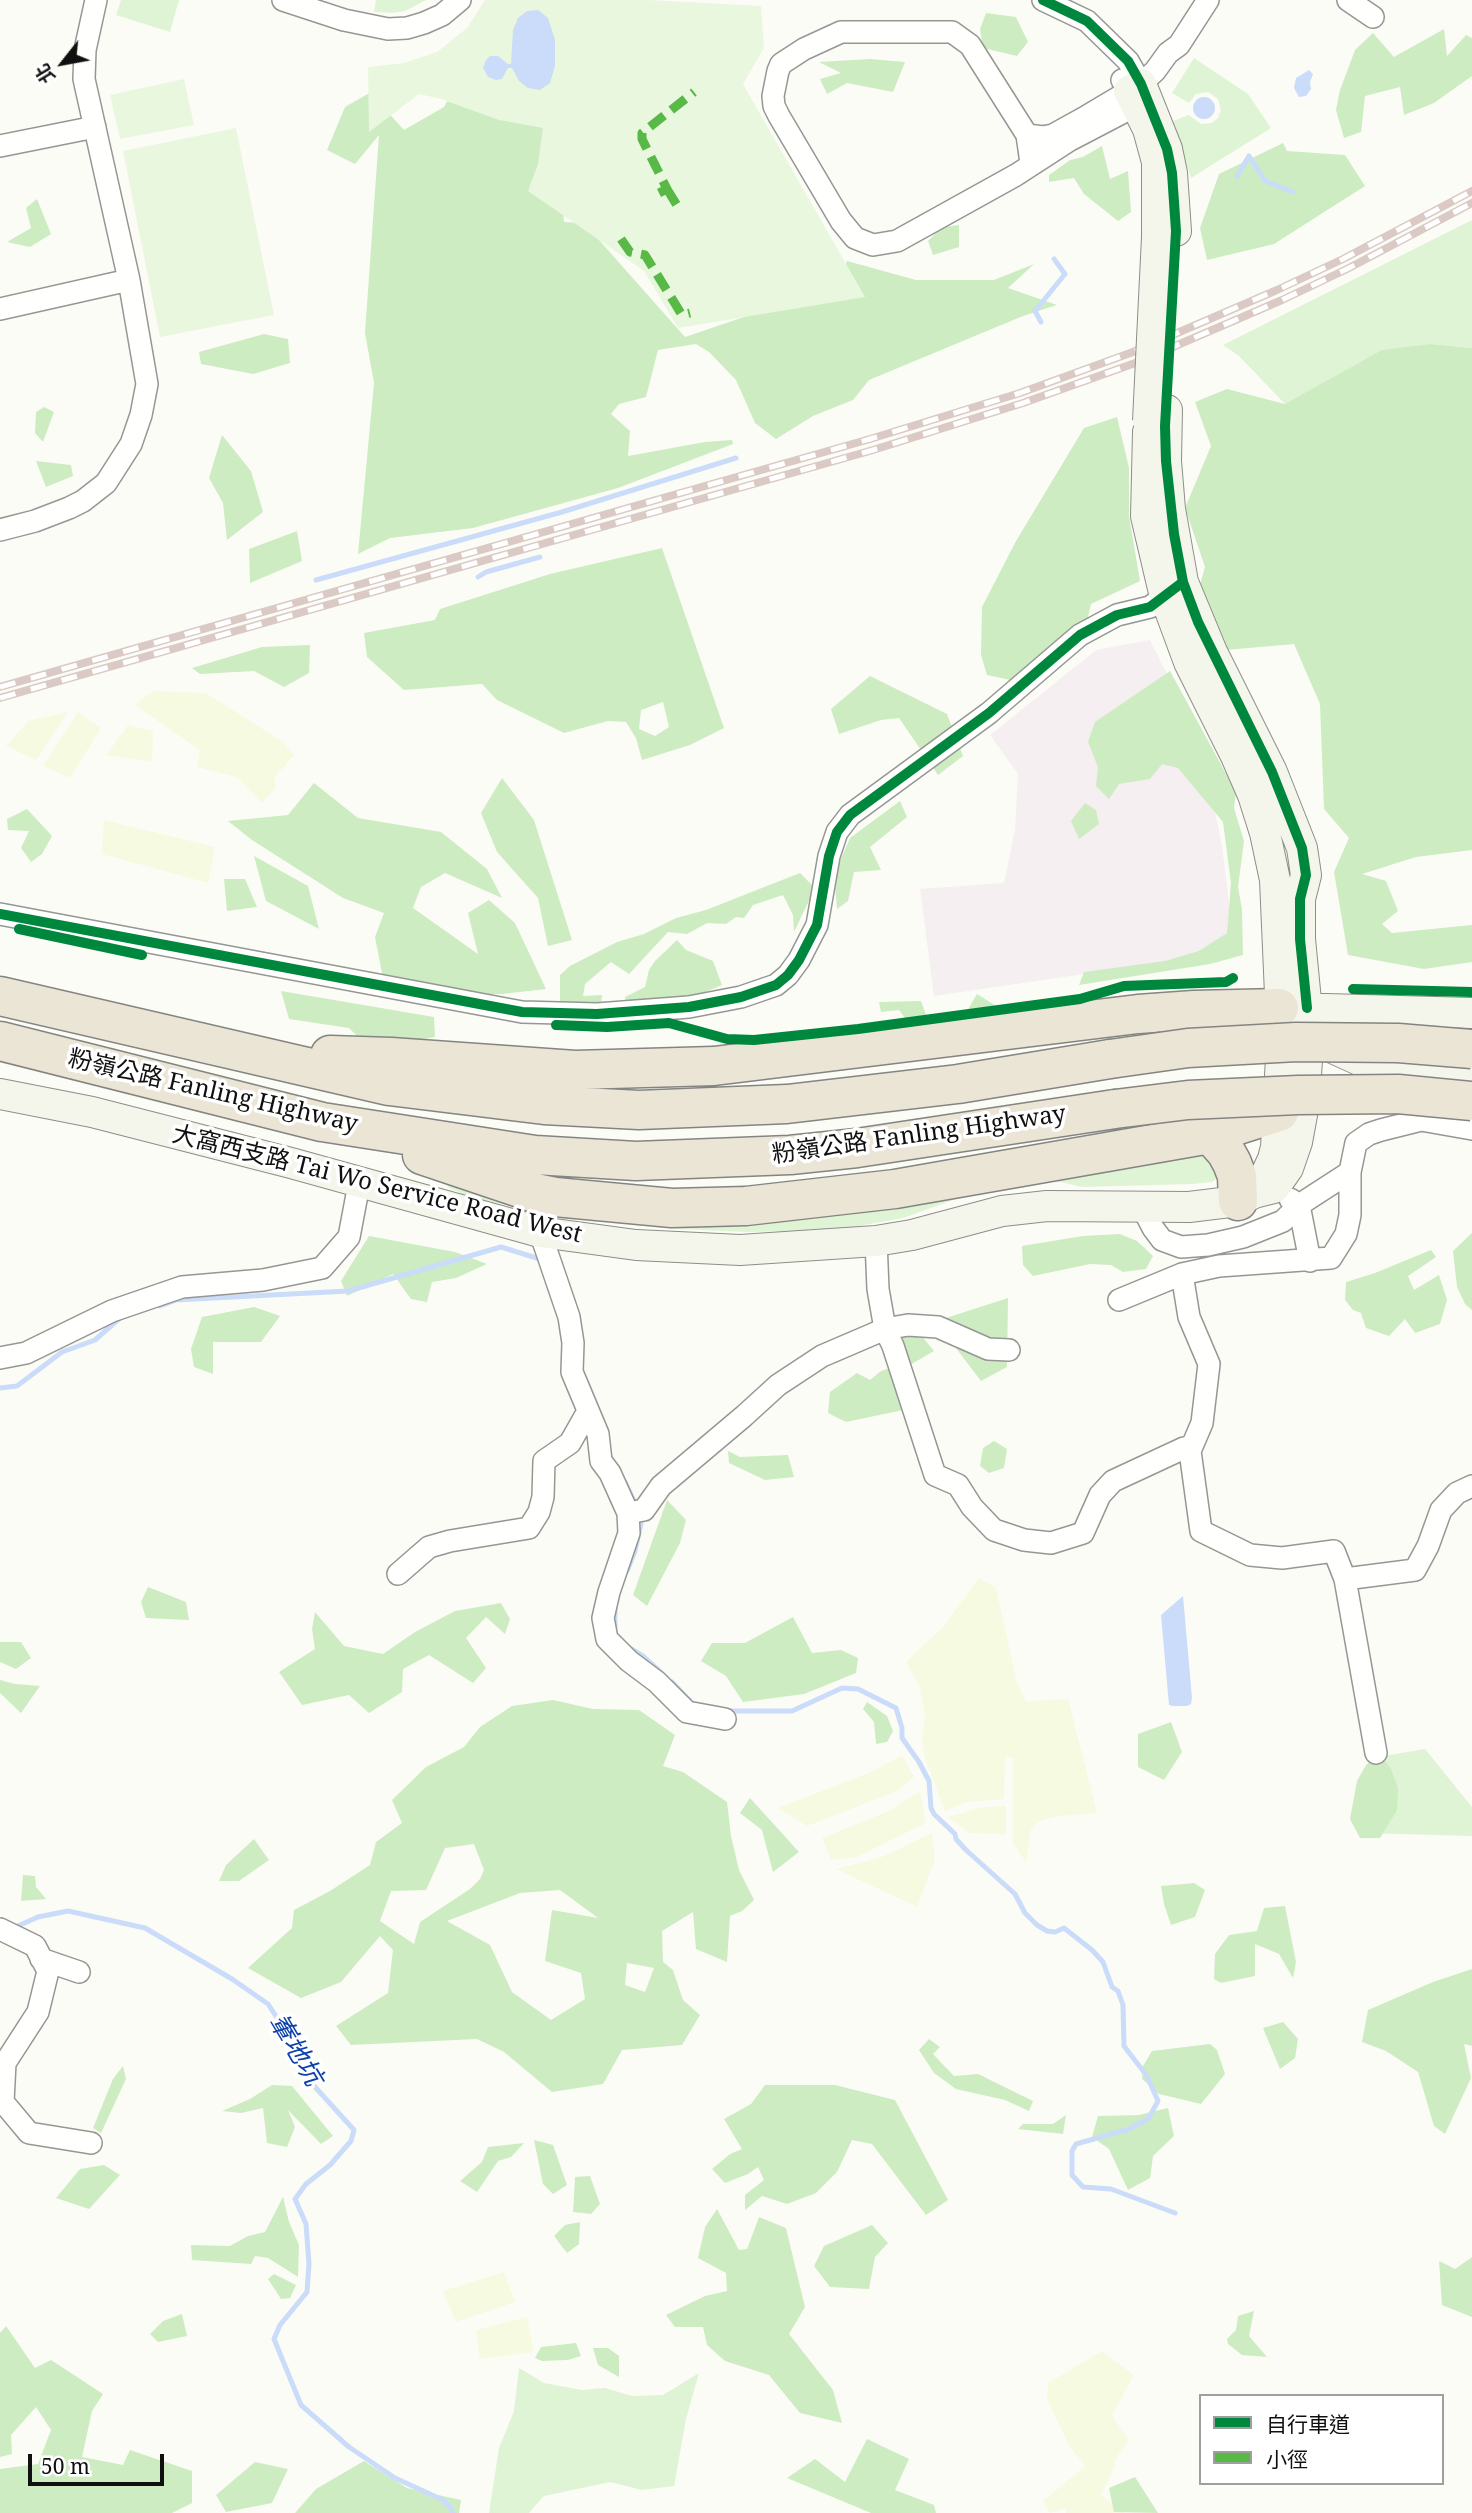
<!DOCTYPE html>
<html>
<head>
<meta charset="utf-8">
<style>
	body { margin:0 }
	#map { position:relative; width:1472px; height:2513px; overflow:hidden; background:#fcfcf6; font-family:"Noto Serif","Noto Sans TC",serif }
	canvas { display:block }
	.legend { position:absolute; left:1199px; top:2394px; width:245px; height:91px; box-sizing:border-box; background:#fff; border:2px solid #9f9f9f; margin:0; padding:9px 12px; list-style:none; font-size:21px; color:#101010 }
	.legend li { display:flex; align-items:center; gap:14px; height:35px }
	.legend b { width:35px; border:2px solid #9f9f9f }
	.north { position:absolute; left:28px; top:28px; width:70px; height:70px; -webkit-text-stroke:5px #fff; paint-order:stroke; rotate:239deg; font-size:19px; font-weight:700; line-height:28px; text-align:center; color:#101010 }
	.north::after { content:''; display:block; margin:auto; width:24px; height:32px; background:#101010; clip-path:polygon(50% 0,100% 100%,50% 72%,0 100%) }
	.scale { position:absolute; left:28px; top:2454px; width:136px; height:32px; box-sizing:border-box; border:4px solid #101010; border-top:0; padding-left:9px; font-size:21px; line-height:24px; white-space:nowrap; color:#101010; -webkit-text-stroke:5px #fff; paint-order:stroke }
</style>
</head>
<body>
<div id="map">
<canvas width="1472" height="2513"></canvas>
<ul class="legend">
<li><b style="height:9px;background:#00873e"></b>自行車道</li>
<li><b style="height:9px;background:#58b947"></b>小徑</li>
</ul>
<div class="north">北</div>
<div class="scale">50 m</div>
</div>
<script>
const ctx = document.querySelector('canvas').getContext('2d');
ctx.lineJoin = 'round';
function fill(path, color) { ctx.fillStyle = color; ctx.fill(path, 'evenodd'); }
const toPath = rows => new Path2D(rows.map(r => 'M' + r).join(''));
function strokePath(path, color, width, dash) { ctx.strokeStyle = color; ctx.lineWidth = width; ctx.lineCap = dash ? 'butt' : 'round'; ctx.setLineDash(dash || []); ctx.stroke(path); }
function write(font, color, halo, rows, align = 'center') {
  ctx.font = font + ' "Noto Serif","Noto Sans TC",serif'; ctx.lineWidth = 7; ctx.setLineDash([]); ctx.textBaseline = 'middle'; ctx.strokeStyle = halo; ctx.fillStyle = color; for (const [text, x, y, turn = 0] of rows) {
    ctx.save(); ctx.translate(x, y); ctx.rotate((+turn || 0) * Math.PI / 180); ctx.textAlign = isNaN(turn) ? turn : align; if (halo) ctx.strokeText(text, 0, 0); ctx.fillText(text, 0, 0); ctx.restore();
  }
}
const industrial = toPath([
	[1150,640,1201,743,1222,846,1235,952,934,996,920,889,1004,883,1015,829,1018,774,990,735,1096,650]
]);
const farmland = toPath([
	[153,691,206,693,283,742,294,755,274,778,276,788,262,803,237,777,197,767,200,750,135,705],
	[68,712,36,760,6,746,28,721],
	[78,712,101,728,70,778,43,766],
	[128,725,153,731,152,762,106,755],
	[104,820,215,847,208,883,102,854],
	[979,1578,996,1588,1017,1683,1026,1701,1068,1699,1097,1813,1060,1816,1039,1821,1031,1829,1026,1862,1013,1844,1013,1757,1005,1757,1004,1799,967,1802,945,1811,924,1756,922,1739,925,1714,919,1685,906,1662,943,1627],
	[902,1755,914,1777,897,1791,807,1826,778,1808,871,1772],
	[920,1791,926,1823,857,1857,831,1860,822,1838,889,1811],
	[1006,1806,1006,1834,969,1833,948,1817,984,1807],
	[932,1833,935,1859,917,1907,836,1869,882,1857],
	[504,2272,515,2302,456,2322,443,2291],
	[527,2317,534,2352,480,2359,476,2330],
	[1102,2351,1134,2375,1112,2416,1129,2440,1117,2457,1110,2478,1100,2495,1125,2513,1066,2513,1065,2508,1050,2513,1043,2501,1085,2466,1068,2444,1047,2399,1048,2383]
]);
const green = toPath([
	[121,0,179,0,170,32,116,15],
	[376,0,426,0,405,11,392,13,374,12],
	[1194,58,1248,94,1271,128,1191,178,1173,121,1189,115,1201,124,1212,123,1218,118,1221,110,1218,99,1208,92,1196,94,1189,103,1172,93],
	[1472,220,1472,348,1431,344,1285,404,1239,356,1223,345],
	[1195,1150,1209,1157,1219,1174,1216,1179,1212,1182,1192,1184,1083,1187,1047,1179,967,1195,903,1218,836,1230,747,1232,682,1229,558,1216,469,1197,449,1188,436,1170,682,1216],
	[1425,1749,1472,1807,1472,1836,1363,1833,1377,1757],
	[519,2368,544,2383,582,2390,605,2388,632,2396,663,2395,699,2373,686,2419,674,2486,642,2490,610,2482,544,2496,529,2513,489,2513,499,2448,514,2411]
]);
const forest = toPath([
	[986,13,1016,17,1028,42,1017,56,983,48,980,29],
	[1444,29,1447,56,1466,35,1472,38,1472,76,1434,103,1404,115,1400,87,1365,96,1361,132,1344,138,1336,110,1340,90,1355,50,1373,33,1394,57],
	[870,59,905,62,893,92,847,83,827,94,820,79,841,73,819,62],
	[456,86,544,118,562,199,564,222,584,223,685,337,794,300,840,278,847,261,916,280,994,280,1034,264,1008,288,1057,305,1023,316,869,380,853,400,813,416,776,439,755,423,736,380,709,352,696,344,658,350,646,397,619,404,611,414,630,431,628,456,705,442,732,440,733,444,618,488,473,528,390,538,358,554,374,383,365,333,379,135,355,164,327,150,345,107,380,87,384,108,404,130,444,107],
	[1283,143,1287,151,1345,155,1365,186,1274,244,1207,260,1200,228,1219,174],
	[1102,146,1110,179,1128,171,1131,212,1118,221,1084,194,1074,178,1049,182,1049,175,1070,160,1083,157],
	[37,199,51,234,30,247,7,242,31,228,26,208],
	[959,225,959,247,933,255,928,241,942,227],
	[264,334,288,339,290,363,253,374,201,364,199,352],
	[1431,344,1472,348,1472,850,1416,857,1362,874,1386,881,1398,911,1382,924,1392,933,1472,925,1472,962,1424,969,1348,955,1334,872,1349,838,1324,809,1320,704,1294,644,1226,650,1198,592,1205,567,1185,508,1211,446,1195,402,1227,389,1285,404,1382,350],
	[44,407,54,412,43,442,35,433,36,412],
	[1117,417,1129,468,1129,516,1140,581,1091,604,1082,643,1015,681,987,675,981,655,982,607,1016,541,1084,428],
	[222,435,251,471,263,512,227,540,223,503,209,478],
	[36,461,71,465,73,476,46,487],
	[297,531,302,561,250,583,249,549],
	[662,548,724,728,690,745,642,760,636,738,626,722,608,721,564,733,497,700,482,684,404,690,367,657,364,633,435,620,440,609,550,574],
	[663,702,669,727,655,736,639,729,641,710],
	[310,645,309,673,284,687,254,671,200,674,192,668,262,647],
	[1170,671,1236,792,1234,808,1244,841,1238,887,1242,909,1243,955,1210,964,1079,985,1084,972,1165,961,1199,951,1227,933,1231,883,1223,822,1178,768,1162,764,1150,779,1119,784,1109,799,1096,786,1098,767,1088,742,1095,722],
	[870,676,947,714,963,756,938,775,899,718,881,720,839,734,831,709],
	[502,778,534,820,572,940,548,946,538,898,497,852,481,813],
	[314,783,358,818,441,832,487,869,502,898,445,873,421,887,413,908,478,954,468,913,489,900,515,923,546,989,502,994,403,997,386,994,375,937,384,913,343,898,252,840,228,821,288,815],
	[900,801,907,817,870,847,881,870,854,872,848,901,837,909,834,875,850,838],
	[1085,803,1096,810,1099,824,1079,839,1071,821],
	[27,809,52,836,42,854,31,862,21,848,29,831,8,830,7,819],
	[254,856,308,886,319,929,266,901],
	[800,873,815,888,794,932,793,915,783,895,753,905,744,918,736,917,726,924,707,923,687,934,668,932,629,974,611,962,585,984,583,996,602,995,601,1003,560,1004,560,975,570,966,617,942,644,934,676,918,706,910],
	[224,879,245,879,257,907,227,911],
	[677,940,686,950,713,961,722,985,684,1001,628,1011,625,997,645,987,649,970,655,961],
	[281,991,434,1017,435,1037,370,1049,349,1028,289,1019],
	[977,994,1009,1014,960,1023],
	[921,1001,929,1023,911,1026,899,1010,881,1012,879,1002],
	[1472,1233,1472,1310,1465,1304,1457,1287,1453,1251],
	[1120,1234,1137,1241,1153,1256,1146,1269,1123,1272,1111,1265,1090,1264,1033,1276,1023,1265,1022,1246,1083,1236],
	[369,1236,455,1252,487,1264,456,1278,432,1282,427,1302,411,1299,393,1274,347,1296,341,1281],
	[1431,1250,1436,1257,1408,1276,1414,1290,1439,1275,1447,1300,1440,1324,1415,1333,1405,1319,1389,1336,1366,1328,1361,1313,1353,1310,1345,1300,1346,1282,1375,1273],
	[1008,1298,1007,1367,981,1381,952,1343,946,1318],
	[254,1307,280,1316,261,1342,213,1342,213,1374,194,1367,191,1349,202,1317],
	[905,1315,934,1351,910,1365,887,1348,887,1318],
	[890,1368,903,1410,846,1422,828,1413,830,1392,857,1373,870,1380,881,1371],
	[994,1441,1007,1449,1004,1468,989,1473,980,1466,983,1448],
	[728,1451,740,1457,788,1455,794,1477,765,1480,729,1463],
	[667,1500,686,1520,680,1543,647,1606,633,1595],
	[148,1587,186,1602,189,1620,146,1618,141,1602],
	[501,1603,510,1619,505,1634,486,1617,466,1638,486,1668,473,1683,429,1655,403,1669,402,1692,369,1713,349,1695,302,1705,279,1672,315,1649,312,1629,315,1612,344,1646,383,1654,415,1632,455,1611],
	[793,1617,812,1653,841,1650,858,1658,856,1673,804,1694,743,1702,726,1676,701,1661,712,1643,745,1643],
	[0,1642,21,1642,31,1658,16,1669,0,1662],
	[0,1680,15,1684,40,1686,21,1713,0,1693],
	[553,1700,593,1709,639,1710,675,1735,663,1766,683,1772,727,1802,731,1836,739,1870,754,1900,742,1911,730,1916,727,1962,696,1949,693,1912,662,1931,663,1962,673,1970,683,2000,700,2015,682,2045,622,2050,603,2084,552,2092,504,2052,477,2039,351,2045,336,2026,388,1993,393,1950,380,1936,341,1982,301,1998,248,1968,292,1928,294,1910,330,1891,370,1865,376,1842,402,1823,392,1800,426,1767,464,1747,480,1727,512,1706],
	[474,1844,484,1870,480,1879,470,1889,420,1922,414,1944,380,1921,391,1891,426,1890,445,1848],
	[560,1890,598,1918,552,1910,545,1961,581,1973,585,1999,551,2020,512,1992,490,1945,447,1921,520,1893],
	[627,1963,654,1968,645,1992,625,1985],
	[867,1702,887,1716,893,1731,887,1742,876,1744,874,1722,863,1709],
	[1171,1722,1182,1752,1164,1780,1138,1767,1138,1734],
	[1379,1753,1391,1769,1398,1788,1397,1810,1380,1838,1360,1838,1350,1819,1357,1781,1366,1765],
	[750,1798,799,1852,773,1872,762,1830,740,1813],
	[254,1839,269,1860,239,1881,219,1881,226,1865],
	[23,1875,35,1876,36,1887,46,1899,21,1901],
	[1194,1883,1205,1890,1195,1917,1171,1925,1164,1904,1161,1886],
	[1285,1906,1296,1962,1293,1978,1279,1954,1255,1944,1255,1976,1221,1983,1214,1979,1215,1954,1229,1935,1257,1931,1264,1908],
	[1472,1969,1472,2046,1464,2044,1471,2078,1445,2134,1434,2126,1418,2072,1386,2051,1362,2042,1368,2010,1433,1982],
	[1283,2022,1298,2039,1295,2058,1280,2069,1263,2028],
	[929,2039,940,2047,933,2054,954,2076,978,2074,1033,2101,1029,2111,1005,2100,956,2089,934,2073,919,2050],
	[1210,2044,1217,2050,1225,2074,1201,2104,1159,2094,1142,2079,1143,2066,1152,2051],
	[123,2066,126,2079,101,2133,93,2128,113,2079],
	[272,2085,292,2086,333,2136,321,2144,288,2110,295,2127,287,2147,267,2143,263,2108,241,2113,222,2111,250,2099],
	[765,2085,835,2085,895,2100,948,2200,926,2215,872,2144,852,2140,837,2172,816,2193,787,2204,762,2196,745,2210,745,2195,764,2180,758,2167,748,2174,725,2183,712,2169,730,2154,742,2149,724,2119,751,2104],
	[1168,2108,1174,2136,1153,2156,1150,2178,1128,2190,1109,2149,1092,2137,1098,2116,1139,2115],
	[1066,2115,1063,2134,1018,2129,1023,2124,1053,2124],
	[534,2140,553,2145,567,2185,553,2194,543,2184],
	[524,2143,511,2157,498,2161,477,2192,460,2181,482,2162,488,2147],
	[104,2165,120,2175,89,2209,56,2198,80,2169],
	[590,2176,600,2204,591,2214,573,2212,575,2177],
	[283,2197,289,2222,299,2245,298,2277,268,2258,255,2256,251,2264,192,2260,191,2245,230,2246,248,2236,265,2232],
	[717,2209,739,2250,747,2249,759,2217,786,2228,805,2307,789,2334,833,2390,842,2423,800,2413,769,2375,725,2361,707,2345,703,2327,675,2327,666,2315,705,2296,727,2291,726,2273,698,2258,705,2227],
	[580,2222,579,2244,567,2253,554,2236,565,2225],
	[872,2225,888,2243,875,2257,869,2289,830,2287,814,2266,824,2246],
	[1472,2257,1472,2317,1442,2305,1439,2261,1455,2269],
	[274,2274,296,2285,290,2298,281,2299,268,2279],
	[1254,2311,1249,2336,1267,2357,1242,2355,1228,2344,1227,2339,1236,2330,1238,2316],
	[182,2314,187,2336,158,2342,150,2334,163,2321],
	[6,2326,35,2368,51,2360,103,2394,92,2411,82,2457,123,2465,130,2450,192,2471,192,2503,172,2513,0,2513,0,2469,38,2464,51,2430,36,2407,11,2435,12,2454,0,2457,0,2333],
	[576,2343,581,2356,568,2360,542,2361,535,2358,541,2347],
	[593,2348,608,2348,619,2356,619,2377,598,2365],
	[867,2439,909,2459,895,2490,934,2505,936,2513,871,2513,787,2478,815,2459,845,2482],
	[364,2461,407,2488,461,2500,459,2513,295,2513,316,2489],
	[255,2462,288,2469,272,2503,226,2512,216,2495],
	[1135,2477,1158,2513,1114,2512,1109,2488]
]);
const pitch = toPath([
	[485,0,649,0,761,6,764,48,743,84,865,297,678,328,644,271,528,191,538,164,543,128,499,120,441,99,419,94,369,132,368,67,404,63,437,52,467,28],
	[184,79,194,125,120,139,110,95],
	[236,128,274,315,160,337,123,151]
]);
const water = toPath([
	[538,10,548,18,555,40,555,66,550,83,540,90,528,88,519,81,512,68,508,68,502,79,496,80,488,77,483,68,486,60,490,56,498,56,508,64,511,64,513,30,518,18,527,11],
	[1309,70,1313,74,1310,82,1311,89,1306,96,1299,97,1294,88,1296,78],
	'1193 108a11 11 0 1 1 22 0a11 11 0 1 1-22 0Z',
	[1183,1596,1192,1698,1191,1704,1187,1706,1173,1706,1169,1705,1161,1615]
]);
const stream = toPath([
	[1237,176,1249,156,1265,181,1293,192],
	[1041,322,1035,311,1065,274,1054,259],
	[478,577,486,572,540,557],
	[316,580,562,512,736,458],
	[160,1306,176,1300,348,1291,501,1247,543,1260],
	[0,1388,17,1386,62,1352,95,1340,120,1318],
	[625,1482,634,1501],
	[627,1571,635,1551,641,1524,639,1517],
	[615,1607,615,1628],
	[628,1647,643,1656,662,1673],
	[672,1682,692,1703],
	[728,1711,792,1711,842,1688,858,1689,896,1708,902,1728,902,1738,919,1762,929,1781,931,1808,934,1814,955,1834,956,1839,966,1850,1015,1894,1025,1913,1037,1925,1047,1931,1055,1932,1064,1928,1092,1950,1103,1962,1112,1987,1118,1991,1123,2005,1124,2046,1147,2076,1158,2101,1148,2119,1129,2129,1076,2144,1072,2151,1072,2175,1083,2187,1111,2189,1175,2213],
	[11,1929,38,1917,68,1911,145,1928,232,1979,268,2004,296,2047,306,2077,354,2130,351,2141,330,2165,306,2184,295,2199,306,2224,309,2264,307,2292,280,2325,274,2339,301,2405,349,2447,395,2478,443,2500,450,2507,453,2513]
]);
const street = toPath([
	[283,0,344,20,388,29,407,28,424,23,442,15,460,0],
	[1043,0,1087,21,1128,61,1141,84,1155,71,1168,53,1179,45,1208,0],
	[1348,0,1373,17],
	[1027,135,1043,137,1053,135,1082,119,1129,91,1122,80],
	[0,146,95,127],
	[1031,163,1027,135,970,45,952,32,841,32,804,49,781,64,778,71,773,96,774,106,779,116,841,221,855,238,873,245,897,241,1016,175,1070,140,1137,105],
	[0,309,129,280],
	[0,530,35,521,69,508,83,501,106,483,131,444,141,415,147,384,129,280,84,79,85,50,96,0],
	[0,914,522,1012,597,1014,689,1007,741,997,776,985,788,975,799,960,817,925,829,856,837,832,850,815,989,713,1080,635,1117,615,1150,607,1173,590],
	[1290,1199,1299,1205,1310,1261],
	[1142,1207,1153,1228,1162,1240,1181,1247,1208,1245,1243,1237,1283,1221,1299,1205,1350,1172],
	[540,1232,569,1317,573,1343,572,1372,598,1434,601,1461,610,1473,628,1513,629,1533,609,1592,603,1618,607,1639,629,1661,657,1682,687,1712,725,1719],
	[876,1241,878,1289,885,1329,893,1346,935,1475,958,1485,972,1507,994,1530,1024,1540,1051,1543,1083,1533,1100,1495,1113,1481,1184,1448,1190,1451],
	[1182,1274,1189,1317,1209,1364,1202,1423,1190,1451,1201,1531,1250,1555,1282,1558,1334,1551,1345,1579],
	[1119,1300,1182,1274,1219,1266,1331,1258,1346,1234,1350,1215,1350,1172,1356,1143,1369,1134,1381,1130,1421,1120,1472,1129],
	[0,1358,26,1353,112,1311,182,1287,263,1280,322,1268,349,1237,359,1184],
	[628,1513,644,1510,661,1486,744,1416,778,1385,822,1356,885,1329,908,1325,938,1327,988,1349,1009,1350],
	[398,1574,429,1547,450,1541,529,1528,539,1512,543,1497,544,1461,570,1443,587,1413],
	[1376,1753,1345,1579,1415,1570,1428,1546,1441,1510,1457,1493,1472,1486],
	[0,1929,35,1946,48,1971,38,2012,5,2063,3,2102,29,2133,91,2143],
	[41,1959,79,1972]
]);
const secondary = toPath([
	[1157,237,1157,162,1148,129,1129,91,1141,84,1167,149,1172,173,1176,231],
	[1148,432,1146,516,1165,597,1189,662,1236,756,1253,795,1265,833,1275,880,1282,1040,1276,1147,1273,1159,1266,1174],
	[1290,1008,1472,1013],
	[1326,1045,1394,1076],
	[1406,1077,1472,1081],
	[0,1094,92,1112,291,1163,540,1232,636,1245,740,1250,876,1241,912,1235,1002,1211,1047,1206,1189,1207,1238,1201,1254,1193,1274,1188,1288,1168,1297,1142,1304,1104,1309,1032,1300,939,1300,899,1306,875,1302,848,1272,772,1212,652,1183,582,1170,509,1166,461,1167,410]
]);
const highway = toPath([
	[0,996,389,1086,544,1105,639,1110,787,1104,958,1084,1110,1059],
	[0,1041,322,1122,535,1155,636,1161,790,1155,857,1148,1115,1109],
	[330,1055,391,1057,575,1070,714,1066,1138,1014,1194,1010,1279,1008],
	[1210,1134,1226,1152,1232,1163,1237,1176,1238,1201],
	[422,1155,535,1193,555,1197,672,1208,746,1206,895,1189,1210,1134,1279,1112]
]);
const rail = toPath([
	[0,687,870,439,1020,393,1133,352,1277,290,1343,259,1472,191],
	[0,698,873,450,1023,403,1138,362,1282,300,1347,269,1472,203]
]);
const secondaryBridge = toPath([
	[1148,421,1157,237]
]);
const highwayBridge = toPath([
	[1110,1059,1188,1048,1296,1042,1398,1043,1472,1049],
	[1115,1109,1188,1100,1298,1095,1398,1094,1472,1101]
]);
const quiet = toPath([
	[667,189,678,207],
	[659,193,667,189,642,139,642,133,694,92],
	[621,239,630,252,645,255,682,315,690,313]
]);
const cycleway = toPath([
	[1043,0,1087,21,1128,61,1141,84,1167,149,1172,173,1176,231,1165,426,1166,461,1174,534,1183,582,1198,622,1272,772,1302,848,1306,875,1300,899,1300,939,1307,1008],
	[0,914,522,1012,597,1014,689,1007,741,997,776,985,788,975,799,960,817,925,829,856,837,832,850,815,989,713,1080,635,1117,615,1150,607,1183,582],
	[19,929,142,955],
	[1353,989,1472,992],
	[556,1025,607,1027,669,1023,727,1039,754,1040,858,1029,1080,999,1124,986,1226,982,1233,978]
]);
const streetNames = [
	["粉嶺公路 Fanling Highway",213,1092,13],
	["粉嶺公路 Fanling Highway",919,1135,-8],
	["大窩西支路 Tai Wo Service Road West",377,1185,14]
];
const waterNames = [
	["輋地坑",295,2050,59]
];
fill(industrial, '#f5eff1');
fill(farmland, '#f6fae1');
fill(green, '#dff4d4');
fill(forest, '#cdecc2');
fill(pitch, '#eaf7df');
fill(water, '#cadcf9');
strokePath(stream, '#cadcf9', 5);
strokePath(street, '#969694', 24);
strokePath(secondary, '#8d8d8a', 32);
strokePath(highway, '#848481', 41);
strokePath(street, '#fffffe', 21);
strokePath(secondary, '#f4f6eb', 30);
strokePath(highway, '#ebe5d6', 38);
strokePath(rail, '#dac9c4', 8);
strokePath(rail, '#fff', 5, [16]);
strokePath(secondaryBridge, '#8d8d8a', 32, []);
strokePath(highwayBridge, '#848481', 41, []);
strokePath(secondaryBridge, '#f4f6eb', 30);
strokePath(highwayBridge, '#ebe5d6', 38);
strokePath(quiet, '#58b947', 9, [18, 9]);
strokePath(cycleway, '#00873e', 10);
write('24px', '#101010', '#fff', streetNames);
write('italic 26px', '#0f41ac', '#fff', waterNames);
</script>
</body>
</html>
